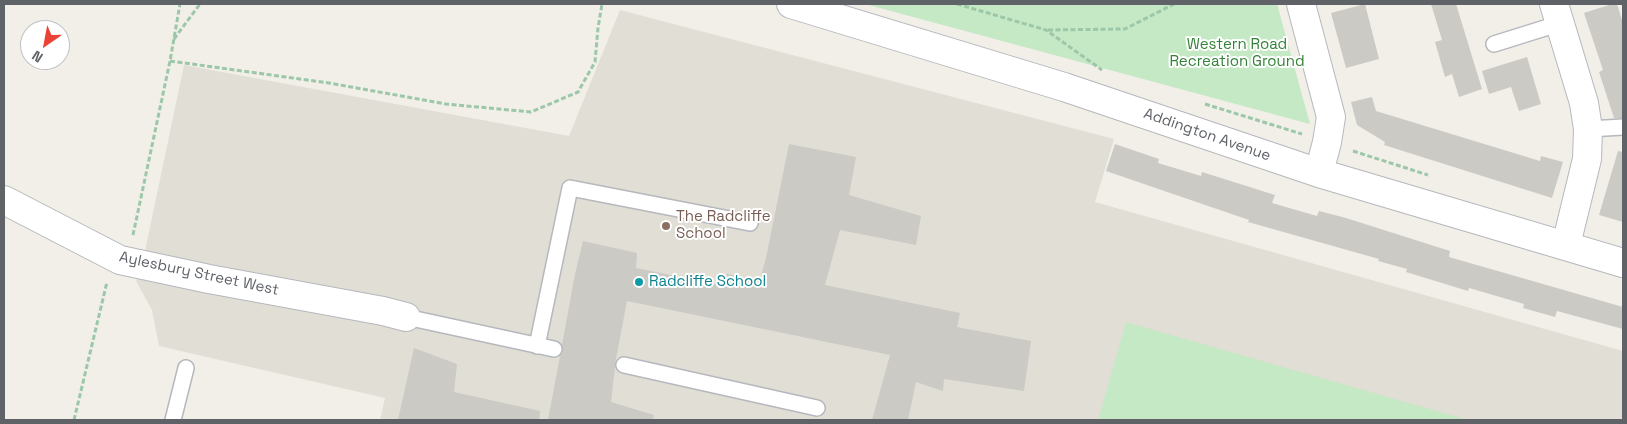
<!DOCTYPE html>
<html>
<head>
<meta charset="utf-8">
<style>
	body { margin:0 }
	#map { position:relative; width:1627px; height:424px; overflow:hidden; background:#f1efe8; font-family:"Space Grotesk",sans-serif }
	canvas { display:block }
	.frame { position:absolute; inset:0; border:5px solid #5f6368; pointer-events:none }
	.north { position:absolute; left:20px; top:20px; width:50px; height:50px; box-sizing:border-box; background:#fff; border:1px solid #bfc1c3; border-radius:50%; rotate:213deg; font-size:14px; font-weight:700; line-height:20px; text-align:center; color:#5f6368 }
	.north::after { content:''; display:block; margin:auto; width:18px; height:22px; background:#ea4335; clip-path:polygon(50% 0,100% 100%,50% 72%,0 100%) }
</style>
</head>
<body>
<div id="map">
<canvas width="1627" height="424"></canvas>
<div class="frame"></div>
<div class="north">N</div>
</div>
<script>
const ctx = document.querySelector('canvas').getContext('2d');
ctx.lineJoin = 'round';
function fill(path, color) { ctx.fillStyle = color; ctx.fill(path, 'evenodd'); }
const toPath = rows => new Path2D(rows.map(r => 'M' + r).join(''));
function strokePath(path, color, width, dash) { ctx.strokeStyle = color; ctx.lineWidth = width; ctx.lineCap = dash ? 'butt' : 'round'; ctx.setLineDash(dash || []); ctx.stroke(path); }
function write(font, color, halo, rows, align = 'center') {
  ctx.font = font + ' "Space Grotesk",sans-serif'; ctx.lineWidth = 4; ctx.setLineDash([]); ctx.textBaseline = 'middle'; ctx.strokeStyle = halo; ctx.fillStyle = color; for (const [text, x, y, turn = 0] of rows) {
    ctx.save(); ctx.translate(x, y); ctx.rotate((+turn || 0) * Math.PI / 180); ctx.textAlign = isNaN(turn) ? turn : align; if (halo) ctx.strokeText(text, 0, 0); ctx.fillText(text, 0, 0); ctx.restore();
  }
}
const education = toPath([
	[620,10,1114,139,1095,202,1623,351,1623,420,380,420,385,398,159,346,152,310,136,281,145,251,184,65,569,136]
]);
const green = toPath([
	[865,4,1277,4,1310,124],
	[1126,322,1468,420,1098,420]
]);
const building = toPath([
	[1365,4,1379,59,1346,68,1331,13],
	[1431,4,1456,4,1482,89,1459,97,1452,74,1445,77,1435,42,1442,40],
	[1612,4,1617,4,1623,23,1623,118,1614,118,1599,72,1603,70,1584,13],
	[1527,57,1541,104,1519,111,1511,87,1489,94,1482,71],
	[1372,97,1376,111,1540,161,1541,156,1563,162,1552,198,1384,145,1385,142,1357,125,1351,102],
	[789,144,856,157,849,195,921,216,916,245,840,230,825,285,960,313,957,327,1031,341,1024,391,944,379,943,391,916,382,908,420,872,420,890,355,627,301,616,359,611,402,654,415,653,420,548,420,560,356,563,350,562,345,575,274,583,241,637,253,636,268,721,285,726,274,760,279,766,258],
	[1115,144,1159,159,1158,163,1201,176,1202,172,1275,195,1272,203,1317,216,1319,211,1346,218,1450,251,1449,257,1623,307,1623,329,1557,311,1555,317,1523,308,1524,304,1469,288,1468,291,1406,272,1407,269,1378,261,1379,259,1248,222,1249,220,1106,171],
	[1618,151,1623,152,1623,222,1599,215],
	[414,348,457,364,454,392,540,411,539,420,398,420]
]);
const path = toPath([
	[957,4,1046,30,1102,70],
	[1048,30,1125,29,1174,4],
	[174,39,200,4],
	[170,61,329,83,446,104,531,112,578,92,595,62,598,28,602,4],
	[1205,104,1302,134],
	[1353,151,1428,175],
	[133,235,170,61,180,4],
	[74,420,107,282]
]);
const lane = toPath([
	[1494,44,1561,23],
	[1588,129,1623,127],
	[406,317,554,349],
	[537,346,570,188,750,223],
	[624,365,817,408],
	[173,420,186,368]
]);
const street = toPath([
	[791,4,1064,87,1319,173,1623,263],
	[1301,4,1331,117,1327,142,1319,173],
	[1554,4,1584,103,1588,129,1587,159,1566,245],
	[4,200,120,260,209,279,383,311,406,317]
]);
const markers = [
	[666,226,5,"#8d6e63"],
	[639,282,5,"#0f9aa8"]
];
const parkNames = [
	["Western Road",1237,45],
	["Recreation Ground",1237,62]
];
const streetNames = [
	["Addington Avenue",1207,135,19],
	["Aylesbury Street West",199,274,12]
];
const educationNames = [
	["The Radcliffe",676,217],
	["School",676,234]
];
const cultureNames = [
	["Radcliffe School",649,282]
];
fill(education, '#e1ded6');
fill(green, '#c5e8c5');
fill(building, '#cccac5');
strokePath(lane, '#b5b8bc', 18);
strokePath(street, '#b5b8bc', 30);
strokePath(path, '#9cc7a9', 3, [5, 2.5]);
strokePath(lane, '#fff', 15);
strokePath(street, '#fff', 28);
for (const [x, y, r, color] of markers) { const dot = new Path2D(); dot.arc(x, y, r, 0, 2 * Math.PI); ctx.fillStyle = color; ctx.fill(dot); strokePath(dot, '#fff', 2); }
write('15px', '#348238', '#fff', parkNames);
write('15px', '#5f6368', '#fff', streetNames);
write('15px', '#785e54', '#fff', educationNames, 'left');
write('15px', '#0d838f', '#fff', cultureNames, 'left');
</script>
</body>
</html>
